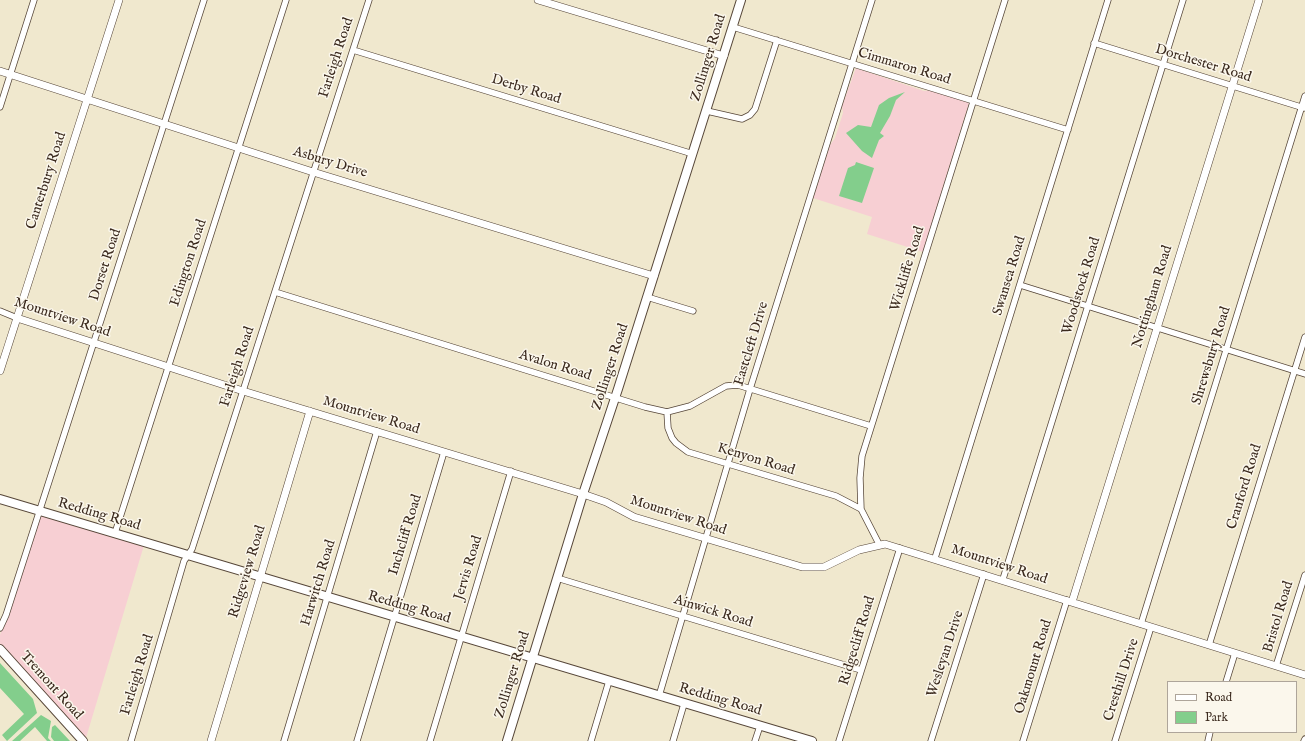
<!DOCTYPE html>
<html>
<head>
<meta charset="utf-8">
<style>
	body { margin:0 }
	#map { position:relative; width:1305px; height:741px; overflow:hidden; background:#f0e8ce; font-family:"IM FELL English",serif }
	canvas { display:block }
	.legend { position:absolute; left:1167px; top:681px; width:130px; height:52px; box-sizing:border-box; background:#fbf7ec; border:1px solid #aea59a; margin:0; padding:5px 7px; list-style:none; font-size:12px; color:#3b2a1e }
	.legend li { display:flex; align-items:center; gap:8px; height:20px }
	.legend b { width:20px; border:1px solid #aea59a }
</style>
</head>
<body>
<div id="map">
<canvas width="1305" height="741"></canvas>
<ul class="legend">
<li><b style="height:5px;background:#fff"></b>Road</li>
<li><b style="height:11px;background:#83ce8c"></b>Park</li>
</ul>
</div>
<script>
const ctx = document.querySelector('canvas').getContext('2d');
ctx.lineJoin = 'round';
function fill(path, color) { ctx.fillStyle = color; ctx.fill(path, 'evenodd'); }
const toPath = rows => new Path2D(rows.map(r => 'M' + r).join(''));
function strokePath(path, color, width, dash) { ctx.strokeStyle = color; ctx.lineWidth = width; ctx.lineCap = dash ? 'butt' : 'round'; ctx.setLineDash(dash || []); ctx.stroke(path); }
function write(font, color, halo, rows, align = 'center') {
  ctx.font = font + ' "IM FELL English",serif'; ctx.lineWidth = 3; ctx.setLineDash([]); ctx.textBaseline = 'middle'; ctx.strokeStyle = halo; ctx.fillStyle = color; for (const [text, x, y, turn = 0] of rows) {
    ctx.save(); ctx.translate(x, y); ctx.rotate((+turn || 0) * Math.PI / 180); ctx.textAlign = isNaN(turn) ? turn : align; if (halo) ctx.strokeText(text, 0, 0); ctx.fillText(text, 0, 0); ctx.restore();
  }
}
const built = toPath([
	[856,68,924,91,931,90,969,103,923,252,867,234,872,217,813,198,830,145,835,138,843,113,842,106],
	[39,511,145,542,85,741,0,650,0,635]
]);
const green = toPath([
	[905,92,896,100,890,116,880,133,884,136,879,140,872,158,862,151,846,133,858,125,871,127,879,105,889,98],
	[856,162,874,168,862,203,839,196,848,168,855,165],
	[0,663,33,699,37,713,7,741,2,735,24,714,0,688],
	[41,715,51,721,48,738,51,741,47,741,35,727,20,741,12,741],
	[55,725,70,741,54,741,51,737,52,727]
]);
const minor = toPath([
	[733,27,1068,130],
	[1094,43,1304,108],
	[353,50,693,154],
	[0,107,34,0],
	[707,111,742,119,750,115,755,109,777,40],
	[1020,285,1305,374],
	[275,292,645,407,667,412,690,406,726,386,738,385,871,426],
	[647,297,693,311],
	[0,311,17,318],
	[667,412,668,428,672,438,676,443,688,452,836,496,861,509],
	[115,533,286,0],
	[879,544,861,509,860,478,862,456,1005,0],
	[935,558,1108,0],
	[557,578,861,670],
	[1003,579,1183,0],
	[1141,624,1305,96],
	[0,628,6,615,204,0],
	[1209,645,1305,337],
	[1276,666,1305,575],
	[1226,682,1235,653],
	[659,696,750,389,872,0],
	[131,741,184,561,192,549,369,0],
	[284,741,377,431],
	[357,741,444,452],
	[430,741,511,471],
	[591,741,609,681],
	[673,741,684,704],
	[755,741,760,726],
	[839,741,900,548],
	[931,741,984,574],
	[1023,741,1067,600],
	[1115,741,1151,627],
	[1208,741,1210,732],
	[1304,741,1305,739]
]);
const tertiary = toPath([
	[538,0,724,56],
	[0,71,313,172,654,276],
	[17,318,243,391,583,494,606,502,634,517,802,567,824,567,859,550,885,544,1305,675],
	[0,371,119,0],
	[1072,602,1259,0],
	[211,741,310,411]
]);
const secondary = toPath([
	[0,499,812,741],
	[0,649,83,741],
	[507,741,583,494,618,389,741,0]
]);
const streetNames = [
	["Farleigh Road",337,58,-72],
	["Zollinger Road",709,58,-73],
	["Dorchester Road",1203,64,17],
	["Cimmaron Road",904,67,17],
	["Derby Road",526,90,17],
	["Asbury Drive",330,163,17],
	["Canterbury Road",47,181,-72],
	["Edington Road",189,263,-72],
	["Dorset Road",106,265,-72],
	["Wickliffe Road",908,269,-73],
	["Swansea Road",1010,276,-73],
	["Woodstock Road",1082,286,-73],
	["Nottingham Road",1153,297,-73],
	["Mountview Road",62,318,18],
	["Eastcleft Drive",752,344,-73],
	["Shrewsbury Road",1212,356,-73],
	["Avalon Road",555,366,17],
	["Farleigh Road",238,367,-72],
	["Zollinger Road",611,367,-72],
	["Mountview Road",371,416,17],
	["Kenyon Road",756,460,17],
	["Cranford Road",1245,487,-73],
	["Redding Road",99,515,16],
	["Mountview Road",678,516,18],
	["Inchcliff Road",406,535,-73],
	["Mountview Road",999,565,18],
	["Jervis Road",469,568,-73],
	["Ridgeview Road",248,572,-73],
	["Harwitch Road",319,583,-73],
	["Redding Road",409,608,16],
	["Ainwick Road",713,612,17],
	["Bristol Road",1279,617,-73],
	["Ridgecliff Road",858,641,-73],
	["Wesleyan Drive",946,654,-72],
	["Oakmount Road",1034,667,-73],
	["Farleigh Road",138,675,-73],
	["Zollinger Road",513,675,-73],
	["Cresthill Drive",1122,680,-72],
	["Tremont Road",51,686,48],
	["Redding Road",720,700,16]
];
fill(built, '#f7cfd3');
fill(green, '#83ce8c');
strokePath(minor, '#564638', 7);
strokePath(tertiary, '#564638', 8);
strokePath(secondary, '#564638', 10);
strokePath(minor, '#fff', 5.5);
strokePath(tertiary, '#fff', 7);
strokePath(secondary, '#fff', 8);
write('14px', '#3b2a1e', '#fbf7ec', streetNames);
</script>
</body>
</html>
